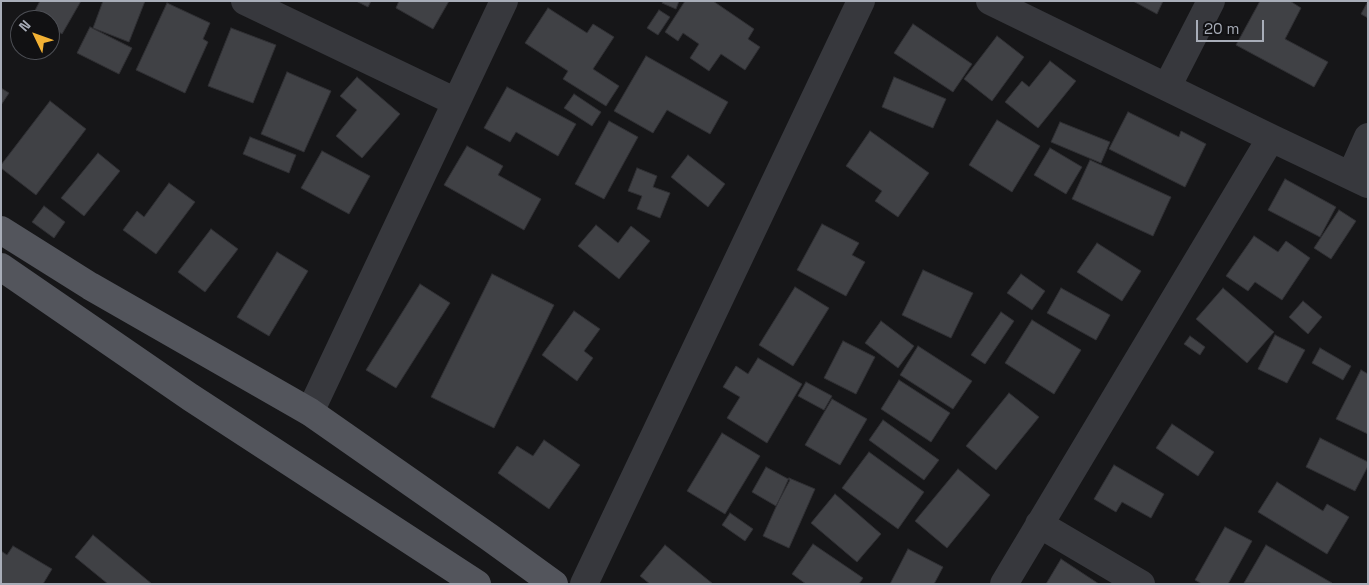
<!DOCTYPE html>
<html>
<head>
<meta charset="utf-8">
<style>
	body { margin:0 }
	#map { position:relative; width:1369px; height:585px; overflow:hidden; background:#161618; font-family:"Space Grotesk",sans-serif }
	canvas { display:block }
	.frame { position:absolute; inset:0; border:2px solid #a8adb8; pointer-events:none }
	.north { position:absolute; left:10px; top:10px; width:50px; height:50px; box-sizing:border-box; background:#111113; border:1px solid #4d4f55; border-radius:50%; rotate:312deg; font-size:14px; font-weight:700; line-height:20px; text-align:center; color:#a8adb8 }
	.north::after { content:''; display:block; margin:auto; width:18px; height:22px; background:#f2b134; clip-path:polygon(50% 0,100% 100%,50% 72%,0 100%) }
	.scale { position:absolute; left:1196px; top:20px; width:68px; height:22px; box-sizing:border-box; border:2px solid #a8adb8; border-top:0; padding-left:6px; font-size:15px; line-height:18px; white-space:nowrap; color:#a8adb8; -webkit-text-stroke:4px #111113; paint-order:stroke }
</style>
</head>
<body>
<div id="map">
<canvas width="1369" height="585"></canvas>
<div class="frame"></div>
<div class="north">N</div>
<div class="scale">20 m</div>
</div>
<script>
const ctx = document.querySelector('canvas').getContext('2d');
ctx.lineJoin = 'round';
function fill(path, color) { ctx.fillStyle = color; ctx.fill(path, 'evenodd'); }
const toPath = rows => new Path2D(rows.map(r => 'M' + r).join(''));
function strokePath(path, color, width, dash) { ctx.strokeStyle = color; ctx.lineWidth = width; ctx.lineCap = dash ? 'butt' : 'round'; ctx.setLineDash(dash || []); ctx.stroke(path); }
const building = toPath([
	[40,1,81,1,62,34,50,26,50,20,39,20,32,16,40,1],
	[103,1,145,1,129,42,93,28,103,1],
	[356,1,371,1,368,7,356,1],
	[399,1,449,1,433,29,396,8,399,1],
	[663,1,679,1,676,9,662,3,663,1],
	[685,1,713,1,754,29,748,39,760,47,745,70,721,54,709,71,690,58,699,44,683,33,678,41,665,32,685,1],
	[1133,1,1163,1,1157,14,1133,1],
	[1260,1,1290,1,1301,8,1285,39,1328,62,1314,87,1236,45,1260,1],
	[1368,1,1368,18,1361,14,1368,1],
	[167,3,210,23,203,39,208,42,185,93,136,70,167,3],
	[548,8,587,33,593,24,614,37,593,69,619,86,606,106,563,79,568,71,525,43,548,8],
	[659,10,670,17,658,35,647,28,659,10],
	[913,24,972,64,953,92,894,53,913,24],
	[90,27,132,48,119,74,77,53,90,27],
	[231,28,276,45,253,103,208,86,231,28],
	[997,36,1024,57,992,101,964,79,997,36],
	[646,56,728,102,710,134,667,110,653,133,614,111,646,56],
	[1050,61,1076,81,1038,128,1005,102,1022,81,1029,87,1050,61],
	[287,72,331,91,304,152,261,134,287,72],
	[357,77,400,114,362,158,336,136,357,110,340,96,357,77],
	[894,77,946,99,933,128,882,107,894,77],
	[507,87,576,124,558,156,516,132,510,142,484,128,507,87],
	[1,88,9,93,1,105,1,88],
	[574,94,601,112,592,126,564,108,574,94],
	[50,101,86,129,36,195,1,168,1,165,50,101],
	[1128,112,1179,137,1181,131,1206,144,1185,187,1109,149,1128,112],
	[997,120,1040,146,1012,192,969,165,997,120],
	[609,121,638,137,604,199,575,184,609,121],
	[1060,122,1110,142,1101,163,1051,142,1060,122],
	[870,131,929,173,898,217,875,201,882,191,846,166,870,131],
	[250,137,296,155,289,173,243,154,250,137],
	[467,146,503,166,498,175,541,199,524,230,444,185,467,146],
	[1050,148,1082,167,1066,194,1034,175,1050,148],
	[322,151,370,176,349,214,301,188,322,151],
	[98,153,120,171,84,216,61,198,98,153],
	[688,155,725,184,708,207,671,177,688,155],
	[1090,160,1171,197,1153,236,1072,199,1090,160],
	[637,168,657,176,653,187,670,193,660,218,637,209,642,196,628,191,637,168],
	[1285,179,1336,207,1320,237,1268,210,1285,179],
	[169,183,195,202,156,254,123,230,137,211,144,217,169,183],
	[44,206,65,222,54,238,32,222,44,206],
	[1339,210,1356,221,1331,259,1314,248,1339,210],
	[822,224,859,243,852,255,865,262,846,296,797,270,822,224],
	[596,225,618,243,631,226,650,241,619,279,578,246,596,225],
	[211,229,238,249,205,292,178,272,211,229],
	[1254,236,1278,252,1286,241,1310,258,1282,300,1255,282,1248,291,1226,276,1254,236],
	[1097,243,1141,271,1122,301,1077,272,1097,243],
	[277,252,308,271,269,336,237,317,277,252],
	[923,270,973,293,951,338,902,315,923,270],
	[492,274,554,305,494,428,431,397,492,274],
	[1021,274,1045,291,1032,310,1007,293,1021,274],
	[420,284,450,303,396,388,366,370,420,284],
	[795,287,829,308,793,366,759,345,795,287],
	[1061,288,1110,315,1096,340,1047,313,1061,288],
	[1223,288,1274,332,1247,363,1196,319,1223,288],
	[1303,301,1322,317,1308,334,1289,317,1303,301],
	[574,311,600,329,584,351,593,358,577,381,542,355,574,311],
	[1001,312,1014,321,985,364,971,355,1001,312],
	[1032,320,1081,350,1054,394,1005,363,1032,320],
	[881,321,914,346,898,368,865,343,881,321],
	[1275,335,1305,350,1287,383,1258,369,1275,335],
	[1190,336,1205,347,1200,355,1184,344,1190,336],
	[843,341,875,357,856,394,824,378,843,341],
	[918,346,972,381,953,409,900,375,918,346],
	[1320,348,1351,366,1343,380,1312,363,1320,348],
	[758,358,802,384,767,443,727,418,740,397,723,387,736,366,748,374,758,358],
	[1361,370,1368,374,1368,434,1336,419,1361,370],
	[899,380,950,413,931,442,881,409,899,380],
	[806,382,832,396,824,410,798,396,806,382],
	[1009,393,1039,417,996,470,966,446,1009,393],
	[832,399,867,419,840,465,805,445,832,399],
	[883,420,939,460,924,480,869,440,883,420],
	[1172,424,1214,452,1198,476,1156,448,1172,424],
	[722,433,760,456,725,514,687,491,722,433],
	[1320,438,1368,462,1368,466,1355,491,1306,467,1320,438],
	[544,440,580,465,549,509,498,473,517,446,533,456,544,440],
	[869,452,924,492,898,529,842,488,869,452],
	[1114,465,1164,494,1151,518,1122,502,1116,512,1094,499,1114,465],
	[766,467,790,480,776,506,752,492,766,467],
	[958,469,990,495,947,548,915,521,958,469],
	[789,478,815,489,789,548,763,536,789,478],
	[1277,482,1323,511,1327,504,1349,517,1327,554,1258,512,1277,482],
	[835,494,881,534,857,562,811,523,835,494],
	[730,513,753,529,745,541,722,525,730,513],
	[1225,527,1252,541,1228,584,1202,584,1195,580,1225,527],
	[93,535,152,584,108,584,75,557,93,535],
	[813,544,863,578,859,584,806,584,792,574,813,544],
	[665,545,713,584,650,584,640,576,665,545],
	[1266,545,1332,583,1332,584,1244,583,1266,545],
	[13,546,52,569,43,584,1,584,1,551,7,555,13,546],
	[908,549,943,567,934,584,890,584,908,549],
	[1061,559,1099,584,1046,584,1061,559]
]);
const minor = toPath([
	[245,1,456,102],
	[990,1,1271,138,1368,184],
	[1167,87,1211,1],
	[1351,175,1368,137],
	[310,412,504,1],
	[1039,524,1141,584],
	[584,584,861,1],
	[1004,584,1271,138]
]);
const major = toPath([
	[1,230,90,286,310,412,489,537,554,584],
	[1,267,190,397,477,584]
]);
fill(building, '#404145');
strokePath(building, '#303034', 1);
strokePath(minor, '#37383d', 28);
strokePath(major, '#53555c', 28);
</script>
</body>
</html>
